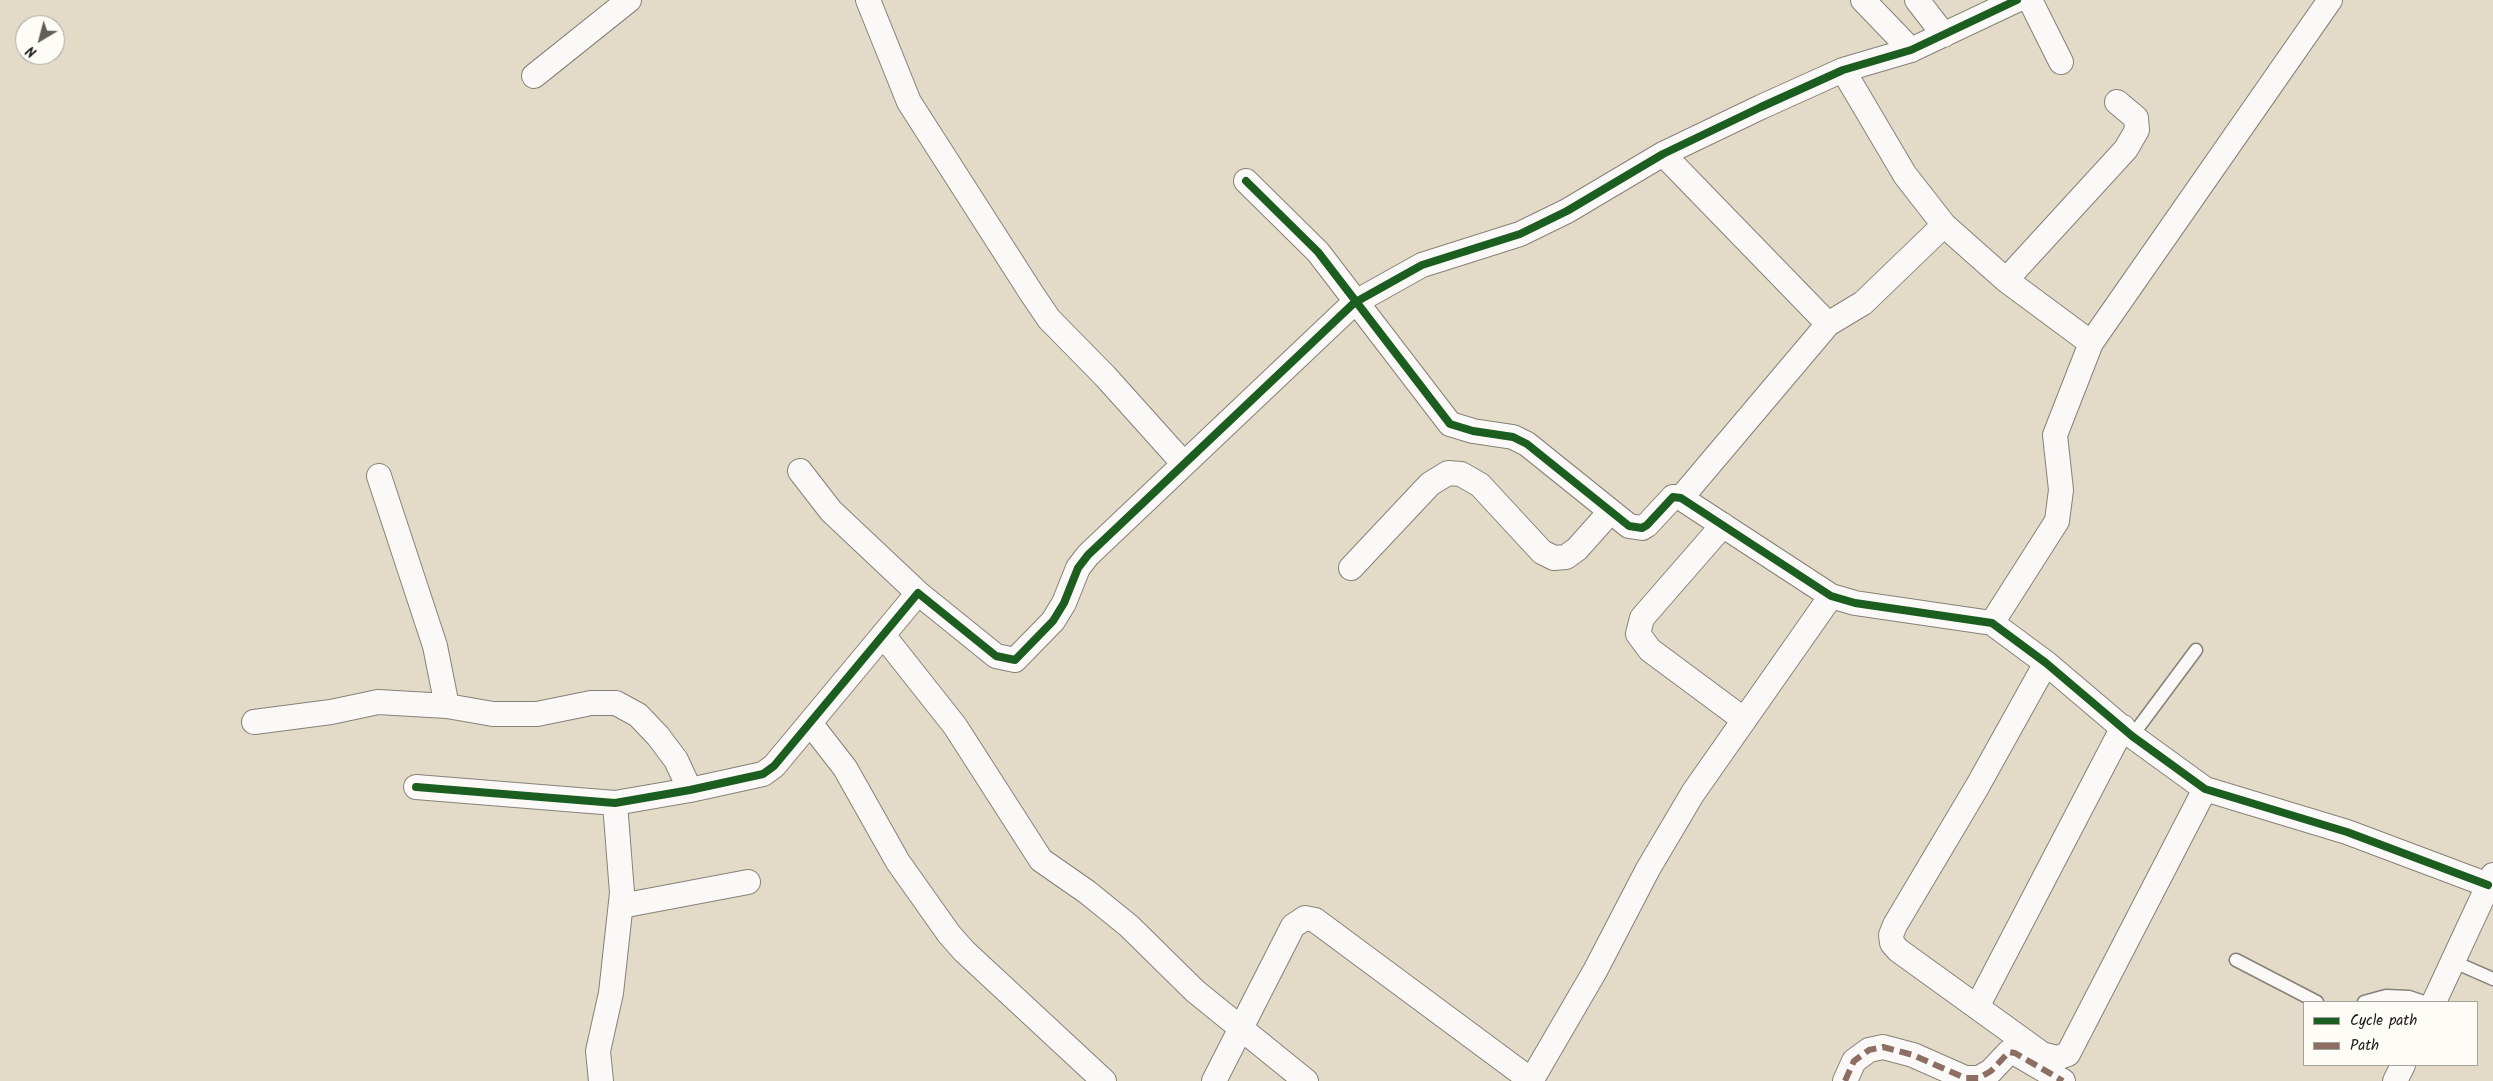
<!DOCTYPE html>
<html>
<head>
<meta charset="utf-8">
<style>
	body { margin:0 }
	#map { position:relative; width:2493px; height:1081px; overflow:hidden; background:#e4dac8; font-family:Kalam,sans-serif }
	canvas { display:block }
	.legend { position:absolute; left:2303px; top:1001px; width:175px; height:65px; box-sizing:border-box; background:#fdfcf7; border:1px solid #a3a29f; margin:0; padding:6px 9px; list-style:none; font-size:15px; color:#1c1c1c }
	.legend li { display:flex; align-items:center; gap:10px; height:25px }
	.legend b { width:25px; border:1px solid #a3a29f }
	.north { position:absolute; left:15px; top:15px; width:50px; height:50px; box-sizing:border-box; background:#fdfcf7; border:1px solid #a3a29f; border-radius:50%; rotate:217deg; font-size:14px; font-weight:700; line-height:20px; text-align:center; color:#1c1c1c }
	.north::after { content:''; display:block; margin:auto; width:18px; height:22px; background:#625e58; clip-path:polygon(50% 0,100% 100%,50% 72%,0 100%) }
</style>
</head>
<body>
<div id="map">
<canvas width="2493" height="1081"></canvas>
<ul class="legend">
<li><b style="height:6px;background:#1b5e20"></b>Cycle path</li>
<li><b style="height:6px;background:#8d6e63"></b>Path</li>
</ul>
<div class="north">N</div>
</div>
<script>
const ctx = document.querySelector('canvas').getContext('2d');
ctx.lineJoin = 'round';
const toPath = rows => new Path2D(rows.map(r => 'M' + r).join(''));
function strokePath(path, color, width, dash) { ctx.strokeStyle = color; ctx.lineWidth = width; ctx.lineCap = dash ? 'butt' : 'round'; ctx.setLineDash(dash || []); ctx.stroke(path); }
const service = toPath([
	[2132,736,2196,650],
	[2236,960,2317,1002],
	[2452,961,2493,979],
	[2364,1002,2386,996,2409,997,2424,1002]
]);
const minor = toPath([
	[868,0,909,102,1032,294,1049,319,1105,376,1184,464],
	[1863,0,1911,50],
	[1917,0,1944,35],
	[2030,0,2061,62],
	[1843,70,1905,175,1944,225,2006,280,2091,343],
	[534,76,629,0],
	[1663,154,1828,324],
	[1246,181,1318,252,1450,424,1473,431,1513,437,1527,444,1629,526,1642,528,1647,525,1673,497,1681,498,1831,596,1855,603,1992,623,2046,663,2132,736,2205,789,2347,832,2488,885],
	[2006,280,2126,149,2137,130,2136,118,2117,102],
	[800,471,831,511,918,593],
	[379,476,435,646,447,706,493,714,537,714,591,703,616,703,638,715,658,736,676,760,690,790],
	[1681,498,1828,324,1863,303,1944,225],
	[1723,525,1642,618,1638,634,1650,650,1743,719],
	[1351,568,1430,484,1448,473,1461,474,1480,485,1542,552,1554,558,1566,557,1577,549,1610,512],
	[1992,623,2057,521,2061,490,2055,435,2091,343,2330,0],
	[883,635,955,726,1041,860,1087,892,1129,926,1195,991,1306,1081],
	[2046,663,1977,787,1895,925,1891,935,1892,943,1898,950,2042,1054,2057,1058,2068,1054,2205,789],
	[254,722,331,712,378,702,447,706],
	[810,723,845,768,898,862,949,934,964,951,1104,1081],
	[416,787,615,803,690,790,763,774,774,766,918,593,996,656,1015,660,1053,621,1064,603,1078,568,1088,555,1354,303,1422,265,1520,234,1567,211,1663,154,1761,107,1843,70,1911,50,2017,0],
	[621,906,748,882],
	[2434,1002,2493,875],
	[1977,1007,2123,727],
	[601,1081,598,1051,611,993,622,893,615,803],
	[1214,1081,1293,926,1305,918,1315,920,1532,1081],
	[1531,1081,1595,971,1648,869,1693,793,1831,596],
	[1845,1081,1854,1061,1869,1050,1883,1047,1913,1055,1965,1078,1979,1078,1991,1071,2009,1052,2015,1053,2063,1081],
	[2395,1081,2403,1065]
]);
const quiet = toPath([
	[1845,1081,1854,1061,1869,1050,1883,1047,1913,1055,1965,1078,1979,1078,1991,1071,2009,1052,2015,1053,2063,1081]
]);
const cycleway = toPath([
	[1246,181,1318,252,1450,424,1473,431,1513,437,1527,444,1629,526,1642,528,1647,525,1673,497,1681,498,1831,596,1855,603,1992,623,2046,663,2132,736,2205,789,2347,832,2488,885],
	[416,787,615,803,690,790,763,774,774,766,918,593,996,656,1015,660,1053,621,1064,603,1078,568,1088,555,1354,303,1422,265,1520,234,1567,211,1663,154,1761,107,1843,70,1911,50,2017,0]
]);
strokePath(service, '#868178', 15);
strokePath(minor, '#868178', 26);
strokePath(service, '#fbf9f7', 12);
strokePath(minor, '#fbf9f7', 24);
strokePath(quiet, '#8d6e63', 6, [12, 6]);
strokePath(cycleway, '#1b5e20', 8);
</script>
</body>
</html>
